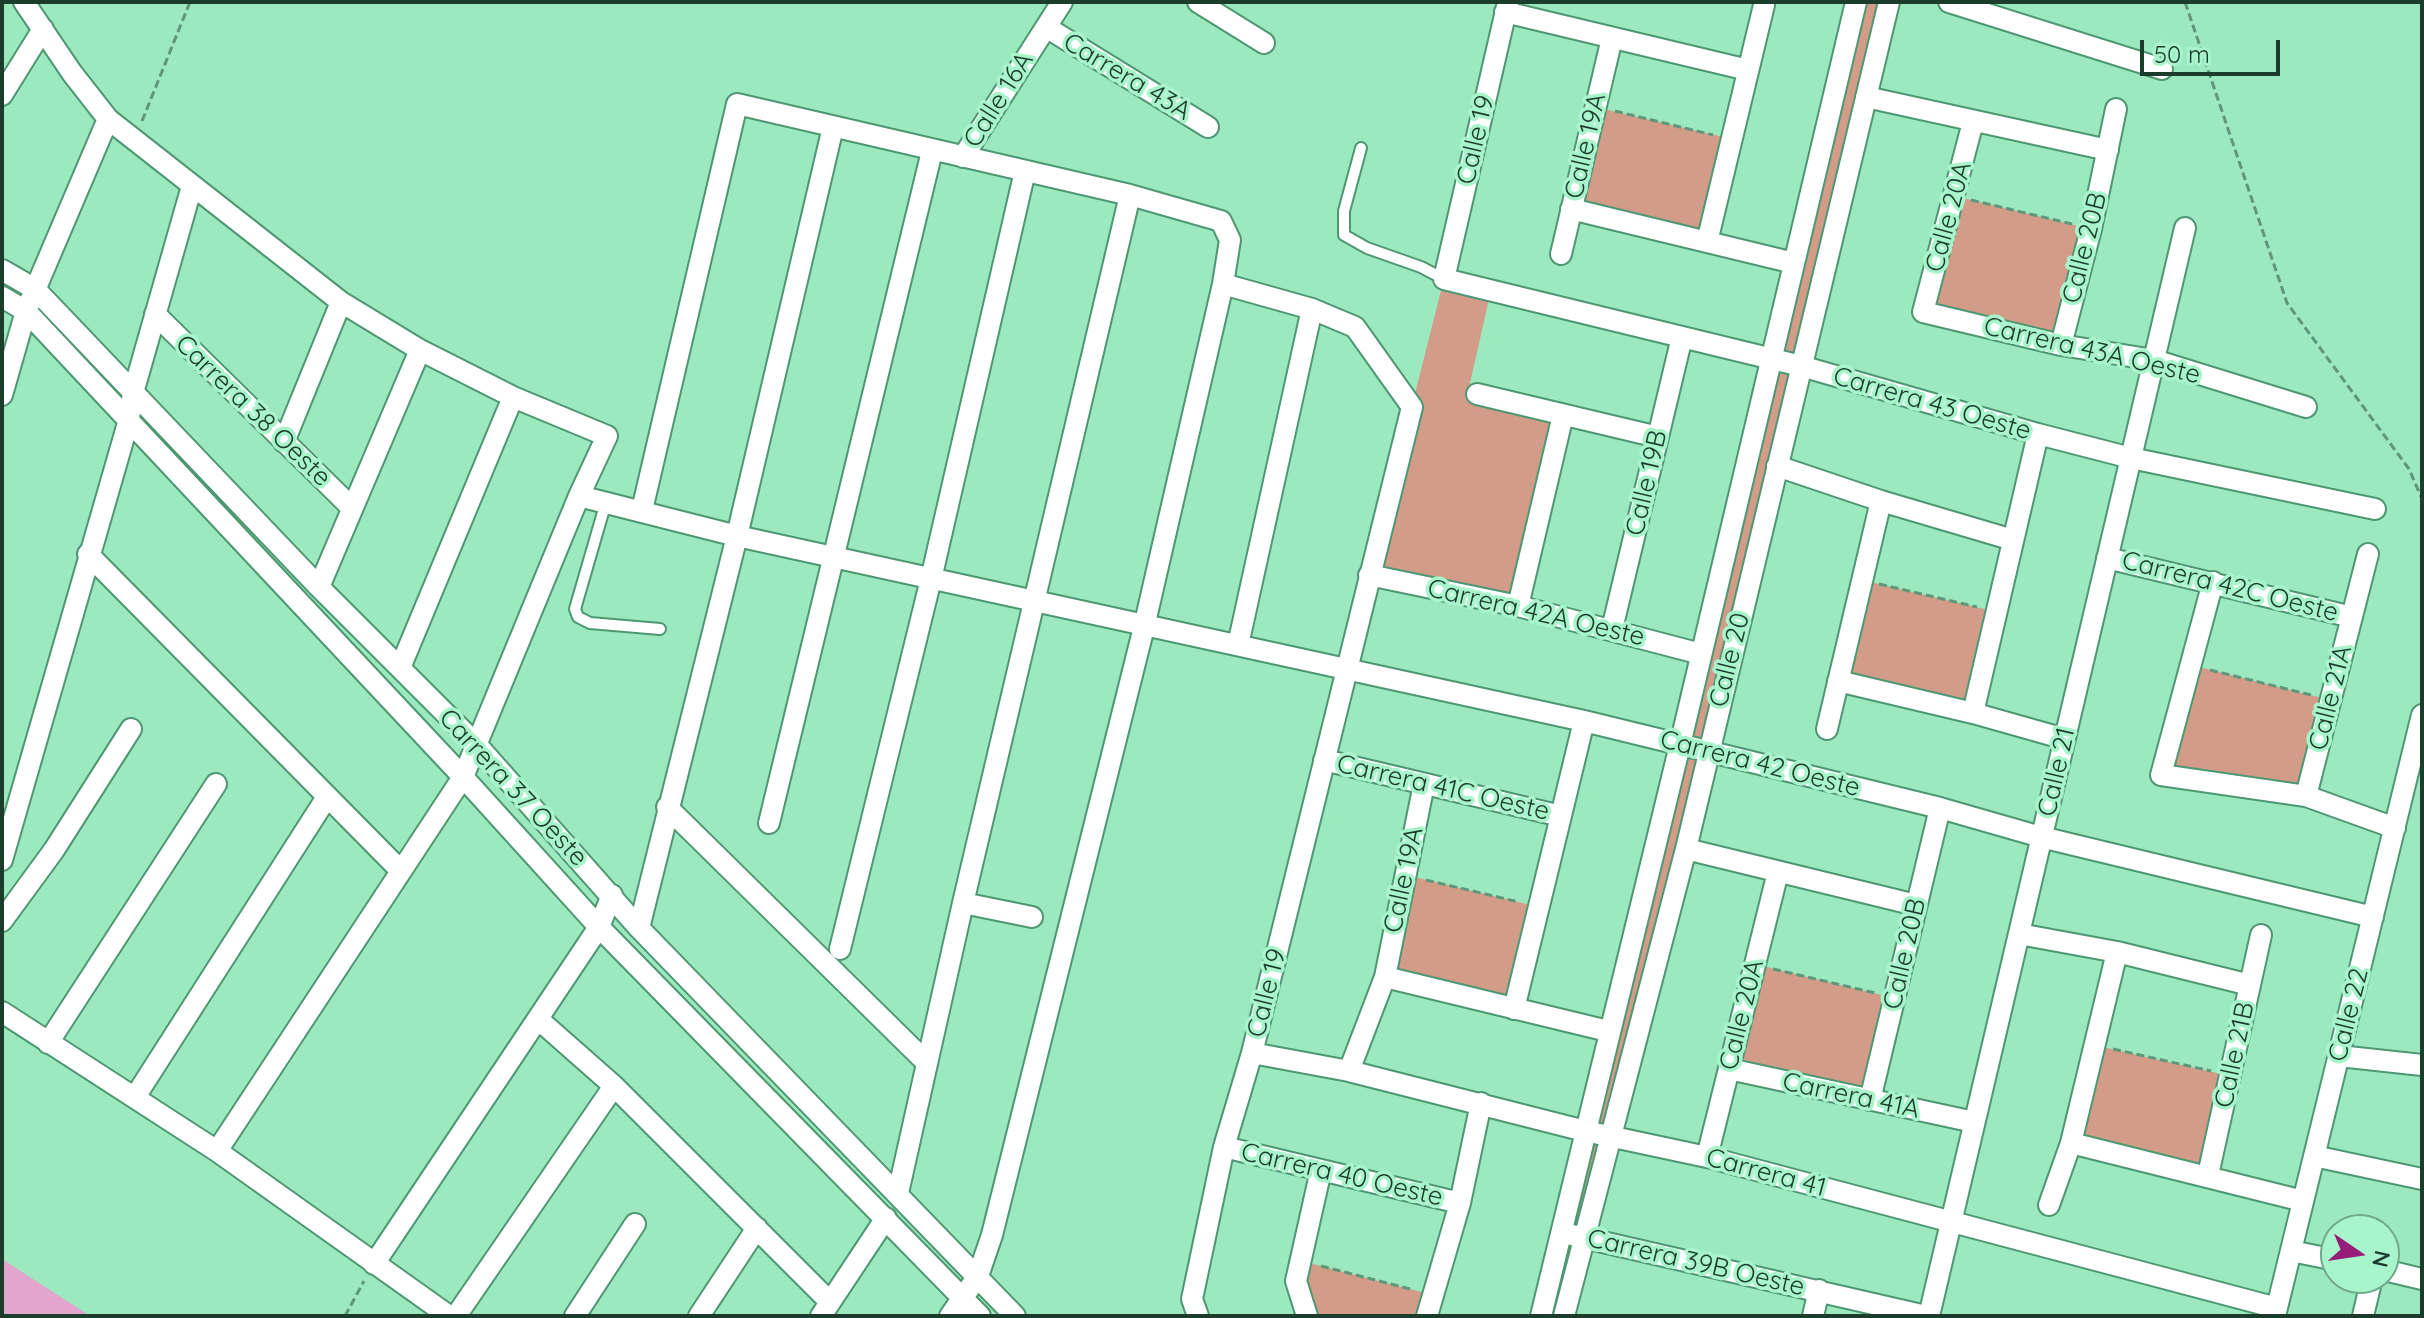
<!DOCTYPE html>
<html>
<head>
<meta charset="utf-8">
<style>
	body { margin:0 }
	#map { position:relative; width:2424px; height:1318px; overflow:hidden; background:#9ce8bf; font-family:Quicksand,sans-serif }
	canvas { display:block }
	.frame { position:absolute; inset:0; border:4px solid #1c3c2c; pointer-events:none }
	.north { position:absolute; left:2320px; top:1214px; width:80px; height:80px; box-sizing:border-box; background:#a9f5cb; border:2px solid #71ab8b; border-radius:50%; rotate:103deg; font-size:22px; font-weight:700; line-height:32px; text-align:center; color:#1c3c2c }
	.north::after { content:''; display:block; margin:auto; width:28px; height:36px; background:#961e79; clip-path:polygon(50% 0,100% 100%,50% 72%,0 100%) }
	.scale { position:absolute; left:2140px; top:40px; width:140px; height:36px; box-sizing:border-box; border:4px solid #1c3c2c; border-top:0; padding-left:10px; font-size:24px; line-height:28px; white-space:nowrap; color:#1c3c2c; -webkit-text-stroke:6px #a9f5cb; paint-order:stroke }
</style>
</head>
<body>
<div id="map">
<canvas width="2424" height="1318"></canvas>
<div class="frame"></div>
<div class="north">N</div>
<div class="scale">50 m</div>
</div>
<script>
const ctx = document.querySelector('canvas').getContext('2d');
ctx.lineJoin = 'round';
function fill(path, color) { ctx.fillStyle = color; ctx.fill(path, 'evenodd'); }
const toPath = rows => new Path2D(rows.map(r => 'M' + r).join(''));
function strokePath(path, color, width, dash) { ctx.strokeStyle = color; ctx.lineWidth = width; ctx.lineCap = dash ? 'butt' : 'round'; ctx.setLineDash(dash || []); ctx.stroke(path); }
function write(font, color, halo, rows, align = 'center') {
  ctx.font = font + ' Quicksand,sans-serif'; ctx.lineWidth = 7; ctx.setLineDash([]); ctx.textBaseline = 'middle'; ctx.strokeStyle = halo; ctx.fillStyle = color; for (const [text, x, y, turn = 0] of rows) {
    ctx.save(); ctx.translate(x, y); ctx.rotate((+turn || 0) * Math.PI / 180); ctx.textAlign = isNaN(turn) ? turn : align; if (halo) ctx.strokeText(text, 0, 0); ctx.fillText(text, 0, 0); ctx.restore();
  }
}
const green = toPath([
	[1856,2,1889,2,1564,1316,1541,1316],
	[1595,107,1732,139,1707,242,1571,209],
	[1955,196,2091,229,2061,345,1923,312],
	[1444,279,1491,290,1468,392,1563,415,1518,606,1369,575],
	[1862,580,1997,612,1973,713,1839,681],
	[2191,665,2330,700,2306,796,2161,775],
	[1406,875,1539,907,1514,1009,1385,977],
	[1754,964,1894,998,1870,1100,1729,1069],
	[2094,1045,2230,1076,2208,1175,2071,1143],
	[1301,1261,1433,1295,1427,1316,1307,1316]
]);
const water = toPath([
	[2,1259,90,1316,2,1316]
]);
const path = toPath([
	[2185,2,2287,303,2409,469,2422,499],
	[1615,111,1713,135],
	[142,121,190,2],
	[1971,200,2072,224],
	[1879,584,1977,607],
	[2210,670,2311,695],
	[1426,880,1519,902],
	[1773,969,1875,993],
	[2113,1049,2211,1071],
	[1321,1266,1414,1290],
	[345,1316,364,1281]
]);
const lane = toPath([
	[1361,148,1344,211,1344,235,1367,248,1421,267,1444,279],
	[606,502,575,609,578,617,590,623,660,629]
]);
const street = toPath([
	[24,2,72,73,108,119,341,302,420,350,513,397,607,436,579,496,463,777,217,1151],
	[1198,2,1264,43],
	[1508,2,1444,279,1801,366,2038,434,2131,458,2375,509],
	[1949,2,2162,69],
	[1505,12,1748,70],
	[1046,27,1208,127],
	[2,95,43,29],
	[1866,97,2108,150],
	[1973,122,1923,312,2061,345,2154,360,2306,407],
	[963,157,1062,2],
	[1571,209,1794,263],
	[1707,242,1764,5],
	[1561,254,1612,38],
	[2,270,35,289,319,587,476,744,639,928,1015,1316],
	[2,297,26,311,463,777,599,927,980,1316],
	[155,314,352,508],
	[2061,345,2091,229,2116,109],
	[1477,394,1658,437],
	[2,395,26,311,108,119],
	[284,442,341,302],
	[1777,466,1881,501,2013,540],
	[579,496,737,536,1584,721,1940,808,2041,837,2373,917],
	[642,510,737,104,1130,195,1221,221,1230,240,1223,284,1144,627,992,1235,978,1276,950,1316],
	[88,554,401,871],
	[2107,558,2352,617],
	[1369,575,1518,606,1701,654],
	[2213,582,2161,775,2306,796,2395,828],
	[319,587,420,350],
	[1518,606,1563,415],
	[1612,629,1682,337],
	[1238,645,1312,309],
	[400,668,513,397],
	[1838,681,1973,713,2065,739],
	[1973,713,2038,434],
	[1827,729,1881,501],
	[1324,760,1561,816],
	[2306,796,2368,554],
	[667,807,927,1063],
	[769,823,932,151],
	[1686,849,1916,905],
	[2,860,128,423,133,393,192,186],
	[963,903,1032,917],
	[2,921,54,850,131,729],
	[639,928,737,536,833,127],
	[2019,934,2117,952,2250,985],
	[840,949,931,579,1025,171],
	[1385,977,1608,1031],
	[1514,1009,1584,721],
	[2,1012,217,1151,449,1316],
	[538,1019,614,1086,830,1302],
	[48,1043,216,784],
	[1252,1053,1349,1071,1585,1131,1707,1157,2277,1308],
	[2339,1056,2422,1065],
	[1729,1069,1974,1122],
	[1349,1071,1385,977,1424,784],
	[135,1097,327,797],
	[1870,1100,1940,808],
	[2071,1143,2303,1201],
	[1224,1147,1460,1203],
	[2314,1156,2422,1179],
	[1707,1157,1778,872],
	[2208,1175,2261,935],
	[898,1193,963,903,1130,195],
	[2049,1205,2071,1143,2117,952],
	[1572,1235,1926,1316],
	[2291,1251,2336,1260],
	[374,1264,599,927,612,895],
	[2384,1270,2422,1279],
	[456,1316,614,1086],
	[575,1316,635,1224],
	[699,1316,757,1228],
	[821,1316,886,1218],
	[1198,1316,1192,1299,1224,1147,1252,1053,1412,407,1355,327,1312,309,1223,284],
	[1307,1316,1296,1281,1321,1170],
	[1427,1316,1460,1203,1481,1103],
	[1541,1316,1680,745,1856,2],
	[1564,1316,1686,849,1889,2],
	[1813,1316,1819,1290],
	[1929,1316,2185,228],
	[2275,1316,2422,715],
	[2363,1316,2372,1278]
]);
const streetNames = [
	["Carrera 43A",1127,77,31],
	["Calle 16A",999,100,-58],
	["Calle 19",1476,140,-77],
	["Calle 19A",1586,146,-77],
	["Calle 20A",1949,217,-75],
	["Calle 20B",2085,248,-76],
	["Carrera 43A Oeste",2092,351,13],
	["Carrera 43 Oeste",1932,404,16],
	["Carrera 38 Oeste",253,411,44],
	["Calle 19B",1647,483,-77],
	["Carrera 42C Oeste",2230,587,14],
	["Carrera 42A Oeste",1536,613,13],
	["Calle 20",1730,660,-76],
	["Calle 21A",2331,698,-76],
	["Carrera 42 Oeste",1760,764,14],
	["Calle 21",2057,772,-77],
	["Carrera 37 Oeste",513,788,47],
	["Carrera 41C Oeste",1443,788,13],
	["Calle 19A",1404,880,-78],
	["Calle 20B",1905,954,-77],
	["Calle 19",1267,993,-76],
	["Calle 20A",1742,1015,-76],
	["Calle 22",2349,1015,-76],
	["Calle 21B",2235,1055,-78],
	["Carrera 41A",1851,1096,12],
	["Carrera 41",1766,1173,15],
	["Carrera 40 Oeste",1342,1175,13],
	["Carrera 39B Oeste",1696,1263,13]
];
fill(green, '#d29c89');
fill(water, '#e2a5cd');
strokePath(lane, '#4d9872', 14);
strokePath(street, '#4d9872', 24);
strokePath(path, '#5f9779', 3, [8, 4]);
strokePath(lane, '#fff', 10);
strokePath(street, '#fff', 20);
write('26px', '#1c3c2c', '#a9f5cb', streetNames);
</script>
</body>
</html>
